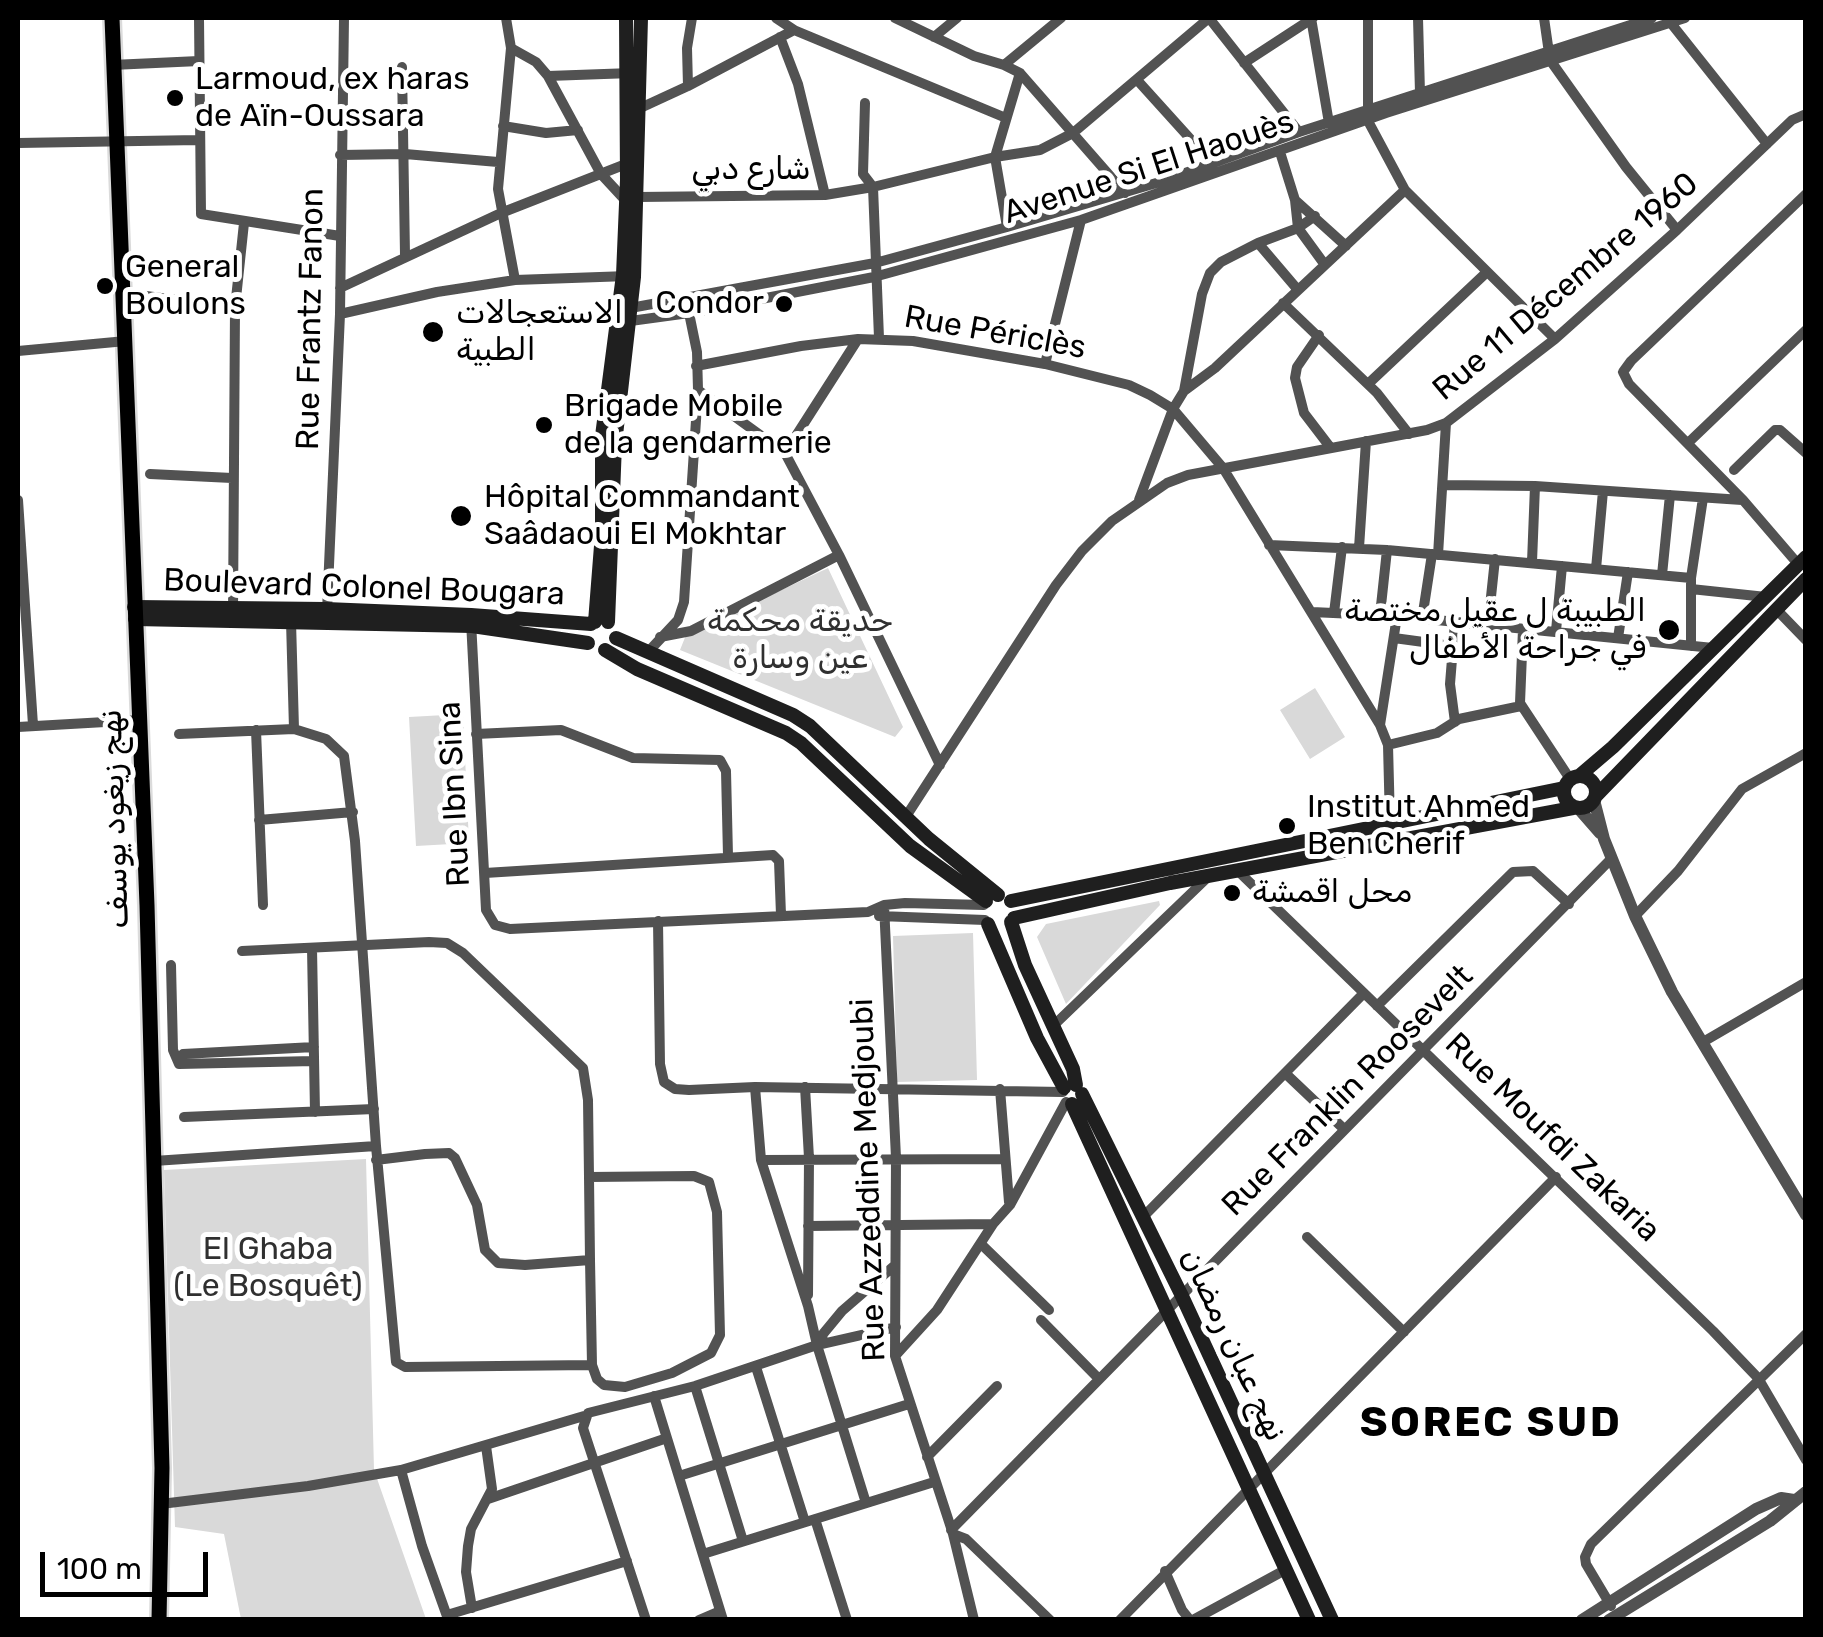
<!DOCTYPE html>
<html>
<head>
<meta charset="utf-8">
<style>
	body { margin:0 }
	#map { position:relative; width:1823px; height:1637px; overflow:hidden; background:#fff; font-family:Rubik,sans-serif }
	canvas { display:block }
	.frame { position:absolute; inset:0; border:20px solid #000; pointer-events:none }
	.scale { position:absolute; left:40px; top:1552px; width:168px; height:45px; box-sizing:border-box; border:5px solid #000; border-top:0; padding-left:12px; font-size:30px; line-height:35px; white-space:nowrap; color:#000; -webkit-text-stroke:8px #fff; paint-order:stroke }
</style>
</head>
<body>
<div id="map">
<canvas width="1823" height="1637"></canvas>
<div class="frame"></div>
<div class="scale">100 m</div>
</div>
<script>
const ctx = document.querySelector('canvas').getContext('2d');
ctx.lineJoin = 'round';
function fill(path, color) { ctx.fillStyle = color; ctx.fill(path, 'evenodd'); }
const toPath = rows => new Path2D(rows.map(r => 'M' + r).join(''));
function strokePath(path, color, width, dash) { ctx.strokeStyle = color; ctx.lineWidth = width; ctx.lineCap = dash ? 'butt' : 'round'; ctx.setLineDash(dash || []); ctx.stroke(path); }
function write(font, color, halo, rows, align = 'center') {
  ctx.font = font + ' Rubik,"Noto Naskh Arabic",sans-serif'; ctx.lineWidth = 10; ctx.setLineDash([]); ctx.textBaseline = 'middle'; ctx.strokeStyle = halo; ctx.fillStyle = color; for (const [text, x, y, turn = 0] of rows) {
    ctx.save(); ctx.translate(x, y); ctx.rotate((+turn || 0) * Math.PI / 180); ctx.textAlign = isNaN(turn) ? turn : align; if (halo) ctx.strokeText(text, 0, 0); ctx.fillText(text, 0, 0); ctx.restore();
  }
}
const green = toPath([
	[828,568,903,727,895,737,680,650,686,635],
	[1315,688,1345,737,1310,759,1280,710],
	[463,714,469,843,416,846,409,717],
	[1159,901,1160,905,1066,1004,1037,937,1046,924],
	[973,933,977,1080,897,1082,893,936],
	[366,1159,374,1470,426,1619,241,1619,224,1534,175,1527,164,1170]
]);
const minor = toPath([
	[199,18,201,214,340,236],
	[506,18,511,48,536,62,548,76,601,174,626,201,638,197,825,195,873,187,995,157,1020,73,1004,65],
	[895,18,974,56,1004,65,1061,18],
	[1209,18,1299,132],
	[1311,18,1329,123],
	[1368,18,1368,121,1405,190,1555,339],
	[1418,18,1420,93],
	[1544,18,1550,60,1626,167,1677,230],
	[1670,22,1767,144],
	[794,30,1006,118],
	[780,37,798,84,825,195],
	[934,37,957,18],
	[511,48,498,189,515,280],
	[1244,63,1313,18],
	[112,65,199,61],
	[402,67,405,255],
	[1020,73,1125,193],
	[548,76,632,73],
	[1138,81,1213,164],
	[688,86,687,48,692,18],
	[865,103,863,174,873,187,879,338],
	[636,110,688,86,794,30,776,18],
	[503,126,546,133,578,130],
	[18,143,199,140],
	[1280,152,1295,200,1298,228,1325,265],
	[340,155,405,154,498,162],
	[1295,200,1346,246],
	[1007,227,995,157,1040,150,1073,133,1209,18],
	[1258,243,1298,228,1315,216],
	[340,288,501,213,626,164],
	[124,293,235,308,233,614],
	[1283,303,1377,393,1409,434],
	[235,308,244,223],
	[625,309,875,263,1007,227,1163,181,1299,132,1652,18],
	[689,313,697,352,698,390],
	[340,314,437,292,515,280,628,276],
	[623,322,689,313,874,277,1081,220,1386,113,1685,18],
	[1319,335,1297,367,1295,378,1304,413,1330,447],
	[18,351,126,341],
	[1045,364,1081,220],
	[696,366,801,346,858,339],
	[1368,384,1487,272],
	[1184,391,1202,294,1210,273,1221,262,1258,243,1298,290],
	[1688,443,1806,330],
	[785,453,858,339,913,341,1045,364,1129,385,1150,395,1173,409,1223,468,1380,725,1388,745,1390,823],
	[1734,470,1775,430,1780,430,1806,453],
	[150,474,232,478],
	[1444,485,1535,486,1742,500],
	[18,500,33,725],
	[1139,500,1173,409,1184,391,1215,368,1405,190],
	[1269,545,1387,550,1691,578],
	[1359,548,1366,441],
	[1438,555,1446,423],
	[1532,562,1535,486],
	[1798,564,1743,500,1629,384,1623,372,1631,361,1806,194],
	[1596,569,1603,491],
	[1662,575,1670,495],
	[1691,589,1766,597],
	[1776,609,1806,640],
	[327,611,340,314,344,18],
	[1312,612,1397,616],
	[1334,613,1342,547],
	[1380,615,1387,550],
	[1422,619,1432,554],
	[291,621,294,729],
	[471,621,486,910,495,925,510,929,868,912,884,905,905,903,984,905],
	[1488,625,1495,559],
	[1523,629,1520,703,1570,779],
	[1556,631,1562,566],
	[660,637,691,631,839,555],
	[1394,638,1453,646],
	[1618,638,1628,572],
	[1691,646,1691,578,1703,498],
	[648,652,678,620,684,602,698,390,785,453,839,555,940,765],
	[1455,722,1450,684,1455,622],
	[1380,725,1397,616,1713,648],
	[18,727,140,720],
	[256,730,263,905],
	[476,734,561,730,633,758,720,760,726,771,728,856],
	[1388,745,1437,733,1459,719,1521,706],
	[905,818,1056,585,1082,551,1112,521,1167,483,1188,475,1427,430,1446,423,1555,339,1677,230,1792,120,1806,114],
	[259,820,353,812],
	[1239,872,1713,1331,1758,1378,1806,1460],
	[485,873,773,855,779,861,781,915],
	[884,905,896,1158,895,1356,953,1534,974,1620],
	[879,916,985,920],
	[1635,916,1678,871,1742,789,1806,753],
	[658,921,660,1064,664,1082,675,1089,689,1090,755,1087,761,1160,808,1306,817,1345,896,1327],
	[312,948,315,1112],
	[242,951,429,942,447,943,463,953,583,1068,588,1100,589,1177,590,1260,592,1365,597,1379,604,1385,625,1387,672,1373,711,1353,720,1335,717,1212,709,1182,694,1176,589,1177],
	[171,965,173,1050,179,1064,314,1061],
	[1377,1006,1513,872,1533,871,1569,904],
	[1053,1026,1207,878],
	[1703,1042,1806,982],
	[177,1059,183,1054,314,1047],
	[1285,1073,1344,1129],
	[755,1087,1063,1092],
	[805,1087,809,1158,808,1295],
	[1000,1089,1009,1202],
	[184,1117,374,1109],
	[376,1146,396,1362,405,1367,592,1365],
	[376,1160,425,1154,449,1153,455,1158,477,1205,485,1250,498,1263,525,1265,590,1260],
	[761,1160,1004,1159],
	[154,1161,376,1146,355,841,344,756,326,739,294,729,179,734],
	[1143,1217,1364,993],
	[808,1226,993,1224],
	[1307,1237,1404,1332],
	[981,1244,1049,1310],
	[1041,1320,1099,1379],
	[821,1343,823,1334,842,1311,894,1266],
	[896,1355,937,1310,993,1224,1010,1205,1066,1102],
	[756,1367,805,1522],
	[695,1386,743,1541],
	[654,1396,723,1620],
	[927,1457,997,1386],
	[401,1470,422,1546,448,1619],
	[679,1476,909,1404],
	[488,1499,667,1438],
	[161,1504,308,1486,401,1470,584,1416],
	[815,1519,847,1620],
	[951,1530,1612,858],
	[953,1534,966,1539,1050,1620],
	[703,1554,934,1482],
	[1165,1571,1182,1610,1190,1620],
	[1611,1606,1586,1564,1585,1557,1591,1544,1806,1334],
	[472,1608,466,1572,468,1546,471,1529,492,1489,486,1446],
	[447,1615,627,1561],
	[646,1620,583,1428,588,1413,695,1386,817,1345,866,1503],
	[699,1620,720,1611],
	[1120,1620,1556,1177],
	[1193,1620,1285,1570]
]);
const tertiary = toPath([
	[1594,800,1604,839,1635,916,1672,992,1806,1215],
	[1579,809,1600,833],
	[1582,1620,1756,1509,1781,1498,1794,1500],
	[1609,1620,1770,1521,1806,1492]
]);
const secondary = toPath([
	[134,607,326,609,471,615,591,624],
	[135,619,472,626,588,643],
	[595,622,602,533,602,436,623,275,627,180,626,18],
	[608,622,615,444,634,277,641,18],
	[616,638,793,715,810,726,929,839,998,895],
	[605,650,637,669,786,733,801,743,910,846,986,901],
	'1564 792a16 16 0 1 1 32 0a16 16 0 1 1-32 0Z',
	[1579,776,1613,747,1806,557],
	[1596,796,1806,579],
	[1011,901,1564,788],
	[1014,918,1170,883,1573,808],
	[1011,922,1025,965,1073,1069,1076,1085],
	[988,924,1037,1038,1064,1088],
	[1082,1094,1181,1294,1332,1620],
	[1072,1104,1309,1620]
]);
const primary = toPath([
	[112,18,147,905,162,1468,159,1620]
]);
const markers = [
	[175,98,10,"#000"],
	[105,286,10,"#000"],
	[784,304,10,"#000"],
	[433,332,12,"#000"],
	[544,425,10,"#000"],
	[461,516,12,"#000"],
	[1669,630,12,"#000"],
	[1287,826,10,"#000"],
	[1232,893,10,"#000"]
];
const poiNames = [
	["Larmoud, ex haras",195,80],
	["de Aïn-Oussara",195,117],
	["General",125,268],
	["Boulons",125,305],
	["Condor",764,304,"right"],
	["الاستعجالات",456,314],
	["الطبية",456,351],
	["Brigade Mobile",564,407],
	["de la gendarmerie",564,444],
	["Hôpital Commandant",484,498],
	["Saâdaoui El Mokhtar",484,535],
	["الطبيبة ل عقيل مختصة",1646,612,"right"],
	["في جراحة الأطفال",1646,649,"right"],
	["Institut Ahmed",1307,808],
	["Ben Cherif",1307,845],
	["محل اقمشة",1252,893]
];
const streetNames = [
	["Avenue Si El Haouès",1149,168,-18],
	["شارع دبي",751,170],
	["Rue 11 Décembre 1960",1566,287,-40],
	["Rue Frantz Fanon",311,319,-89],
	["Rue Périclès",995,333,10],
	["Boulevard Colonel Bougara",364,588,2],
	["Rue Ibn Sina",455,794,-93],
	["نهج زيغود يوسف",115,819,-92],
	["Rue Franklin Roosevelt",1348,1091,-45],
	["Rue Moufdi Zakaria",1552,1138,44],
	["Rue Azzeddine Medjoubi",869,1180,-92],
	["نهج عبان رمضان",1233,1345,65]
];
const parkNames = [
	["حديقة محكمة",800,622],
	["عين وسارة",800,659],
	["El Ghaba",268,1250],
	["(Le Bosquêt)",268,1287]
];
const districtNames = [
	["SOREC SUD",1491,1424]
];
fill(green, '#d9d9d9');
strokePath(primary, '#dbdbdb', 20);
strokePath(minor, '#525252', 10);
strokePath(tertiary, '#525252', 12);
strokePath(secondary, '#1f1f1f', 14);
strokePath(primary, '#000', 15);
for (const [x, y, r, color] of markers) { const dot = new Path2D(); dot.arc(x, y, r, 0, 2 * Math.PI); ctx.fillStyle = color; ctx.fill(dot); strokePath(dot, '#fff', 4); }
write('32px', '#000', '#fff', poiNames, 'left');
write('32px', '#000', '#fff', streetNames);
write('32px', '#303030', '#fff', parkNames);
ctx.letterSpacing = '2.5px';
write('bold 42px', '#000', '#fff', districtNames);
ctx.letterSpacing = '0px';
</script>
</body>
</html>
